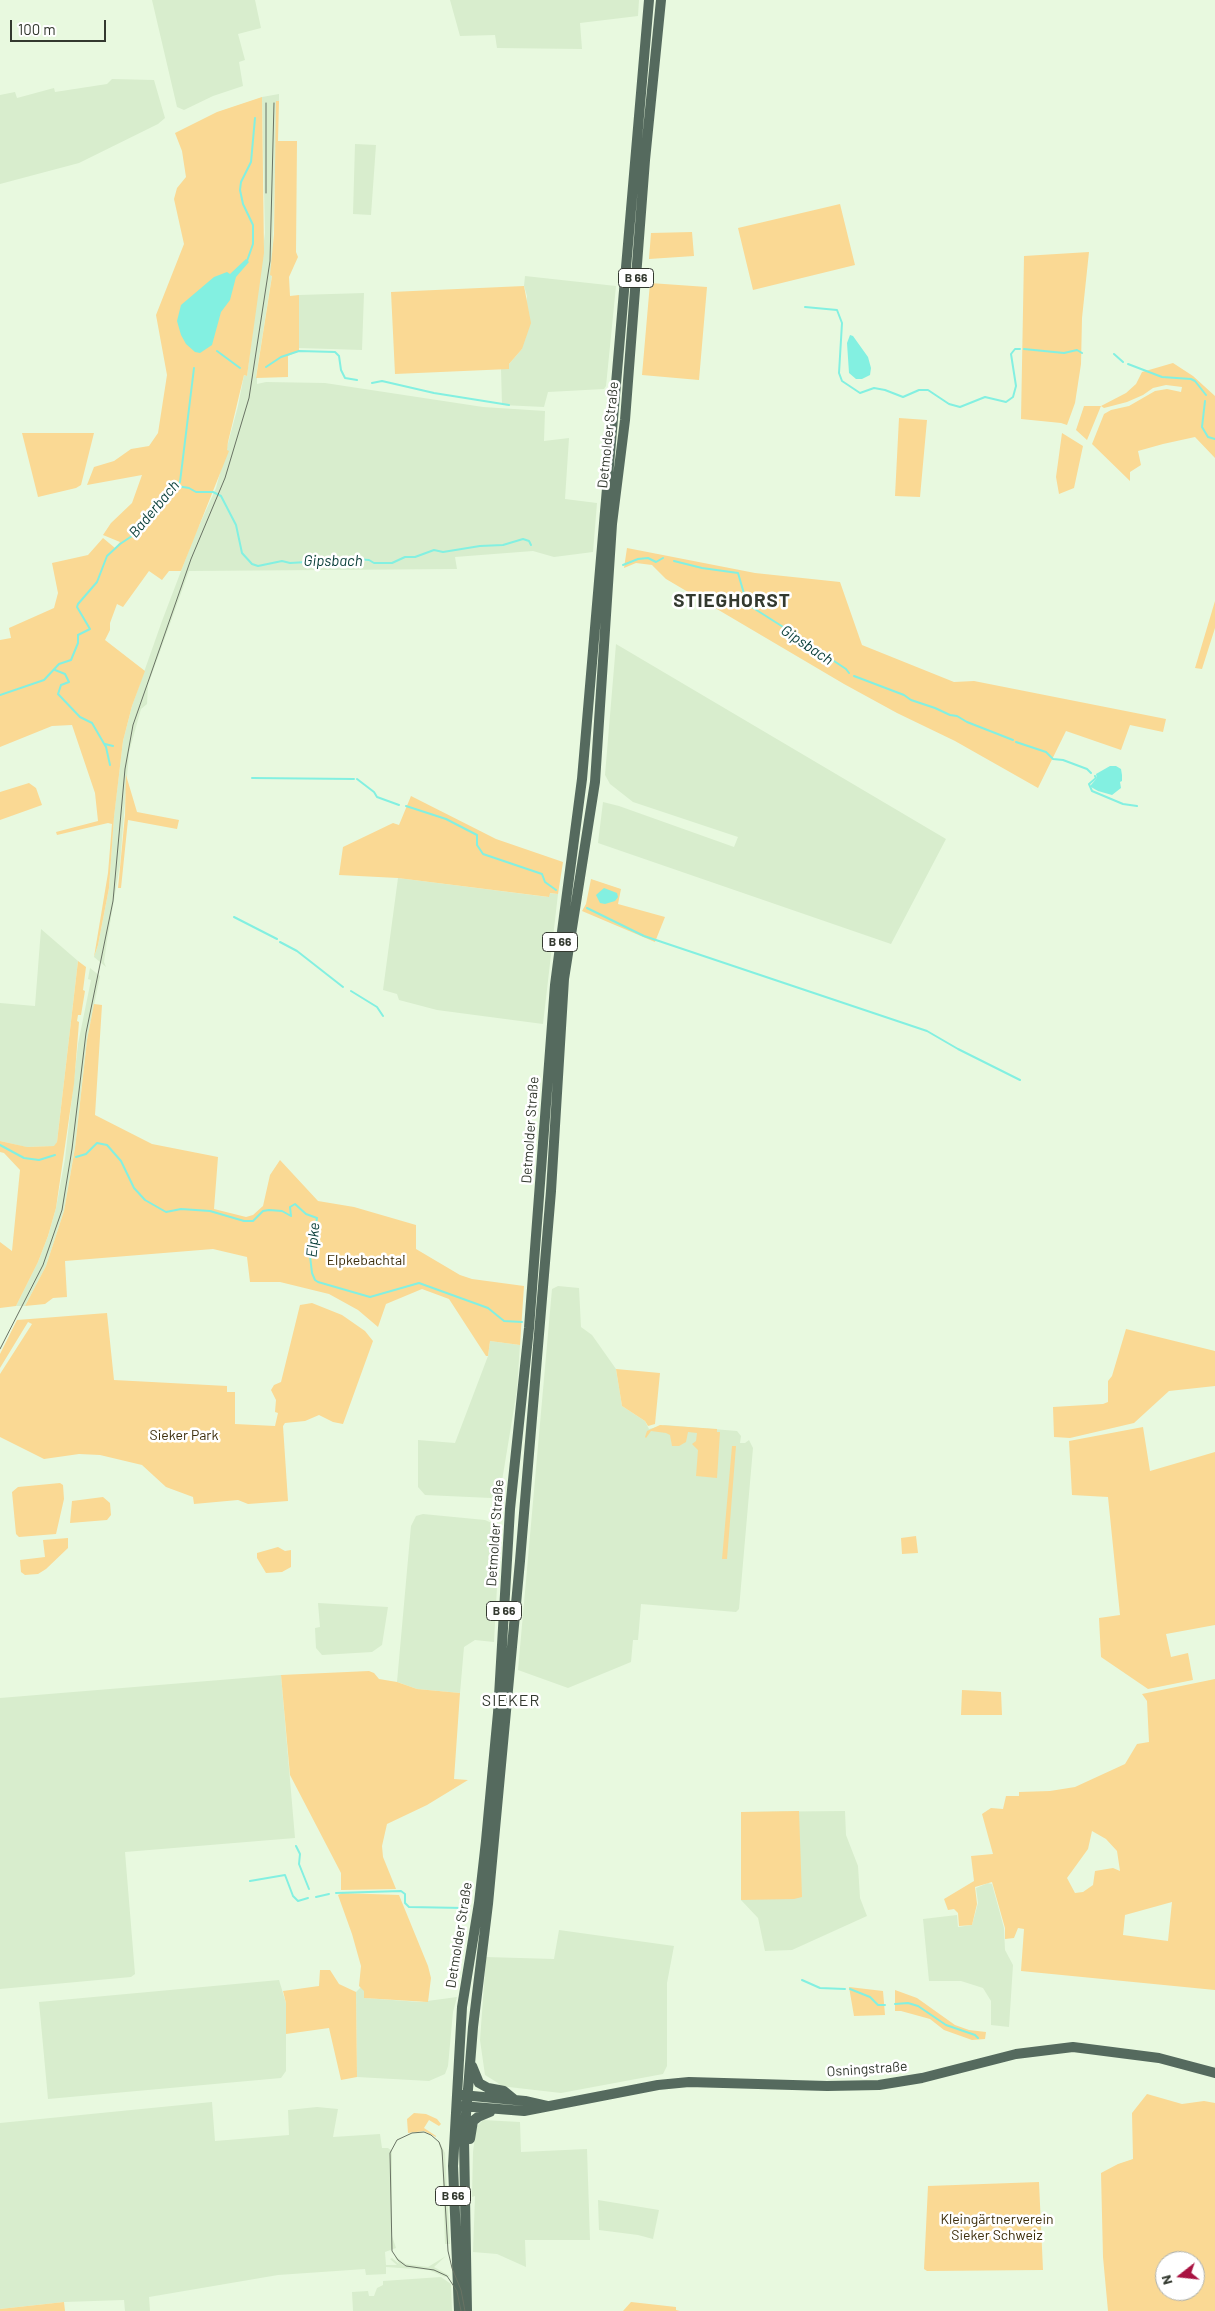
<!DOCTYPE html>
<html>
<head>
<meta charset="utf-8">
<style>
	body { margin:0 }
	#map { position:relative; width:1215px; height:2311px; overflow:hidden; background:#e8f9df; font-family:Barlow,sans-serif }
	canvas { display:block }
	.north { position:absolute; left:1155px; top:2251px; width:50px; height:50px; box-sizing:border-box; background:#fff; border:1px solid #adb0ac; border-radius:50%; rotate:254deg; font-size:14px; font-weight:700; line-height:20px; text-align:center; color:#33392f }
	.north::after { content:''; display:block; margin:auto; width:18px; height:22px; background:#a91241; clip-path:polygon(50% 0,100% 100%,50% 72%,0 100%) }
	.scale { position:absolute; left:10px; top:20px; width:96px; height:22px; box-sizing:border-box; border:2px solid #33392f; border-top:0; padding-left:6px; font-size:15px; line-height:18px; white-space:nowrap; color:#33392f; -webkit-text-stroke:4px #fff; paint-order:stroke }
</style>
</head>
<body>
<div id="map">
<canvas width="1215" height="2311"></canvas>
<div class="north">N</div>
<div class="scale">100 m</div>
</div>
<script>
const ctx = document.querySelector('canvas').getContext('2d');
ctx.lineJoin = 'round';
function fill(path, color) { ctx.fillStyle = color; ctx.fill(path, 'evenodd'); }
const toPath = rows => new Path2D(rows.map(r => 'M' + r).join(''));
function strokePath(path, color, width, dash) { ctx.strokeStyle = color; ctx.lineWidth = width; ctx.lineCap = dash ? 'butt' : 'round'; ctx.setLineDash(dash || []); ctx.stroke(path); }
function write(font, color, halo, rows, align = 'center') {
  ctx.font = font + ' Barlow,sans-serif'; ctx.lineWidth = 5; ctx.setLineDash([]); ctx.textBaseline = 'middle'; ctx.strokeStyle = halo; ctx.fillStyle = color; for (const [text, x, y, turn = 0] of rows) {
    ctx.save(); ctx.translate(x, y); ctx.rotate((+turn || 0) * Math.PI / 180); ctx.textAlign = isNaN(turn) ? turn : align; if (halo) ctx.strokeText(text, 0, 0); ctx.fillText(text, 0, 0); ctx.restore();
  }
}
const built = toPath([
	[152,0,255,0,261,28,238,34,245,60,239,62,243,86,213,96,184,110,177,107],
	[450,0,639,0,638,16,580,23,582,49,497,48,495,35,460,36],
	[112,79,154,80,165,118,158,124,79,163,0,184,0,95,15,92,17,98,54,88,55,92,107,84],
	[279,94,279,101,277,101,272,275,256,377,257,377,257,384,266,382,325,383,483,407,545,411,544,441,569,438,565,499,597,503,593,552,554,557,533,551,455,557,457,569,189,571,148,685,147,704,141,709,129,752,120,865,107,941,104,962,106,967,94,957,98,945,109,888,114,816,123,741,132,706,162,621,194,537,216,488,238,406,244,375,247,376,265,233,262,97],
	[355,144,376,145,371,215,353,214],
	[525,276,616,286,606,386,604,389,548,392,544,407,502,405,501,369,509,368,509,364,522,349,527,296,524,286],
	[364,293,362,350,299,348,299,295],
	[616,644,946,839,891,944,598,843,603,802,619,806,734,847,738,837,633,802,610,784,605,775],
	[398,878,548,897,549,893,558,894,543,1024,437,1010,399,1000,397,994,383,990],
	[41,929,78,961,57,1142,55,1146,26,1147,0,1141,0,1003,35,1006],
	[90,968,100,976,87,1040,75,1148,64,1211,46,1266,25,1306,16,1306,38,1262,48,1236,56,1208,65,1159,78,1044,91,980,88,979],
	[558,1286,579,1288,581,1327,592,1335,616,1369,622,1406,645,1421,649,1429,665,1425,737,1431,741,1436,740,1443,745,1443,749,1440,753,1448,739,1609,736,1612,641,1604,638,1640,633,1640,631,1662,568,1688,518,1670,552,1289],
	[490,1341,520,1345,517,1390,500,1493,491,1498,425,1495,418,1487,418,1440,455,1443,488,1356],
	[423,1514,485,1520,494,1524,500,1532,494,1642,475,1640,464,1647,460,1693,417,1689,397,1682,411,1526,416,1516],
	[318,1603,388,1607,382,1645,372,1652,322,1655,316,1648,315,1628,320,1627],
	[281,1675,295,1838,125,1852,135,1974,131,1977,0,1989,0,1698],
	[845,1811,846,1835,858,1866,860,1898,867,1916,792,1950,765,1951,758,1918,741,1900,741,1812],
	[988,1883,992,1884,1004,1928,1005,1950,1013,1965,1009,2027,991,2025,991,2001,983,1988,961,1981,929,1981,923,1919,957,1915,958,1927,972,1925,978,1903,976,1888],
	[559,1930,674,1946,667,1983,667,2066,663,2074,561,2093,500,2086,498,2083,485,2075,480,2040,486,1957,554,1959],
	[279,1980,286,2003,286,2071,281,2078,48,2099,39,2002],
	[361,1987,365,1991,365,1998,420,2002,457,1997,453,2012,448,2066,445,2074,429,2081,357,2077,356,1992],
	[212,2102,215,2141,289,2135,288,2110,317,2107,338,2109,333,2137,380,2134,382,2148,388,2148,392,2151,392,2236,396,2248,385,2252,386,2265,397,2265,390,2259,392,2258,399,2264,395,2257,396,2257,406,2264,428,2267,446,2256,434,2267,450,2276,445,2277,429,2270,386,2267,386,2274,366,2275,365,2269,278,2275,149,2297,150,2311,125,2311,124,2300,64,2302,0,2309,0,2123],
	[483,2120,520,2122,521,2152,587,2149,590,2240,525,2240,526,2267,497,2254,473,2252,475,2196,472,2197,473,2152,476,2127],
	[438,2139,445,2153,450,2244,445,2244,442,2156],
	[598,2200,659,2210,653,2239,638,2235,599,2230],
	[441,2277,451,2284,452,2311,353,2311,352,2292,368,2291,369,2296,374,2296,377,2288,383,2285,383,2281]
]);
const green = toPath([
	[262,97,264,253,247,376,244,375,228,442,227,450,229,451,181,571,169,571,162,580,149,571,123,607,117,604,110,623,110,630,105,640,145,671,132,706,123,741,114,817,109,888,98,945,94,957,108,873,112,824,108,823,57,835,56,832,98,821,95,793,72,725,52,726,0,747,0,640,11,638,9,628,54,608,58,593,52,563,88,555,103,538,115,548,120,542,103,535,111,523,132,503,142,475,87,485,94,467,114,461,131,449,149,446,158,433,167,375,156,315,184,244,174,199,177,188,186,177,182,151,175,133,217,112],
	[276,101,279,101,278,141,297,141,296,252,298,257,289,277,290,296,299,295,299,351,288,356,288,377,256,378,272,276,270,275,274,234],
	[840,204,855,265,753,290,738,228],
	[692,232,694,256,649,259,651,233],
	[1089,252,1082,318,1081,364,1075,403,1067,425,1061,423,1021,419,1024,256],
	[650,283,707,287,699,380,642,375],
	[524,286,531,323,522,349,509,364,509,369,395,374,391,292],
	[1173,363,1193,376,1215,396,1215,458,1195,437,1163,444,1138,451,1141,465,1130,472,1130,481,1092,444,1104,414,1111,410,1129,406,1155,391,1167,389,1181,392,1182,387,1166,385,1153,388,1143,395,1127,402,1104,408,1101,406,1087,440,1076,430,1084,406,1101,406,1126,393,1136,384,1142,372],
	[899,418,927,420,920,497,895,496],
	[22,433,94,433,81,485,76,488,38,497],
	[1062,433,1083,446,1074,488,1059,494,1056,477],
	[627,548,755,573,840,582,862,645,954,682,974,681,1166,719,1163,732,1130,725,1121,750,1066,731,1038,788,955,741,897,713,844,684,666,579,652,565,636,563,624,568],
	[1215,601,1215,628,1202,669,1195,668],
	[126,775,137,812,179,820,177,829,128,820,121,888,118,888,119,878,125,815],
	[29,783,36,788,42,805,0,820,0,792],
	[411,796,496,839,563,862,558,894,550,893,549,897,398,878,339,875,343,847,393,823,399,825],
	[591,879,621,889,618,904,665,917,655,942,582,911,586,904],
	[78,961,86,967,83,990,85,991,81,1015,78,1015,77,1021,79,1022,74,1084,56,1208,48,1236,38,1262,16,1306,0,1308,0,1242,12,1251,20,1170,4,1153,0,1152,0,1141,27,1147,54,1146,57,1142],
	[94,1004,102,1005,95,1115,152,1144,218,1157,214,1209,246,1217,253,1215,263,1206,270,1175,280,1160,318,1201,354,1207,416,1225,416,1249,460,1275,472,1279,524,1286,520,1345,490,1341,488,1356,486,1356,449,1299,422,1289,386,1304,378,1327,358,1310,329,1294,280,1282,250,1282,247,1257,213,1249,65,1261,67,1297,53,1298,45,1304,25,1306,46,1266,64,1211,75,1148,87,1040],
	[312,1303,342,1315,365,1331,373,1341,343,1424,333,1422,319,1415,305,1421,285,1423,283,1426,288,1501,248,1504,238,1500,194,1504,193,1497,166,1487,142,1465,100,1455,79,1454,44,1459,0,1437,0,1374,32,1324,28,1322,0,1368,0,1354,17,1320,107,1313,114,1380,227,1386,227,1392,235,1392,235,1424,275,1426,278,1413,275,1412,276,1400,271,1390,274,1385,281,1382,300,1305],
	[1126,1329,1215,1351,1215,1386,1169,1391,1134,1423,1070,1438,1054,1437,1053,1407,1103,1404,1108,1402,1108,1381,1112,1376],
	[616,1369,660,1373,655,1424,648,1426,645,1421,622,1406],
	[660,1425,717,1429,717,1432,720,1432,717,1478,696,1476,698,1450,692,1444,696,1441,697,1433,688,1432,686,1442,679,1446,672,1446,670,1435,666,1433,651,1431,646,1438,645,1437,647,1431],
	[1143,1427,1150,1471,1215,1452,1215,1625,1166,1634,1171,1657,1188,1653,1193,1680,1148,1689,1101,1657,1099,1618,1120,1615,1108,1497,1072,1495,1069,1441],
	[732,1446,736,1446,727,1559,722,1559],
	[60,1483,63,1485,64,1499,56,1534,19,1537,16,1534,12,1492,18,1487],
	[103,1497,110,1503,111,1515,107,1520,70,1523,72,1501],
	[916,1536,918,1553,902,1554,901,1538],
	[68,1538,68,1548,46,1569,38,1574,25,1575,21,1572,20,1560,45,1557,43,1540],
	[278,1547,285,1551,291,1550,291,1567,282,1572,266,1573,257,1558,257,1553],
	[369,1671,374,1673,379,1679,397,1682,417,1689,460,1693,454,1779,468,1780,427,1805,387,1824,382,1846,383,1857,396,1889,341,1890,341,1873,290,1775,281,1675],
	[1215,1679,1215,1990,1021,1971,1024,1929,1018,1928,1014,1938,1005,1939,1005,1928,992,1882,975,1887,977,1904,972,1925,959,1926,958,1913,954,1909,948,1910,944,1899,974,1881,971,1856,993,1854,982,1814,991,1808,1003,1809,1006,1796,1019,1796,1019,1792,1050,1791,1075,1787,1125,1764,1137,1744,1149,1742,1147,1701,1142,1694],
	[1092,1831,1106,1839,1117,1851,1120,1871,1113,1868,1095,1871,1093,1885,1083,1892,1075,1893,1067,1878,1088,1849],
	[1172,1902,1168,1941,1123,1935,1125,1915],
	[962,1690,1001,1692,1002,1715,961,1715],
	[799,1811,802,1897,794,1899,741,1900,741,1812],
	[342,1893,399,1895,428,1966,431,1978,428,2002,364,1998,364,1991,359,1986,361,1966,352,1934,338,1895],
	[320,1970,330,1970,339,1984,356,1992,357,2077,341,2080,329,2028,286,2034,286,2003,283,1991,319,1986],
	[849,1987,883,1991,885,2015,854,2016],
	[895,1990,917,1998,955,2025,969,2030,986,2032,985,2039,972,2040,944,2030,930,2019,901,2011,895,2011],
	[1147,2094,1182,2104,1204,2101,1215,2103,1215,2311,1108,2311,1103,2257,1101,2173,1118,2164,1133,2159,1132,2113],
	[1165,2261,1195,2261,1195,2291,1165,2291],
	[414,2113,426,2114,437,2119,441,2124,439,2126,429,2120,424,2128,436,2136,436,2137,424,2131,408,2133,407,2119],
	[1039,2182,1043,2270,927,2271,924,2269,928,2186],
	[64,2302,65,2311,0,2311,0,2309],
	[631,2302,676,2307,676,2310,680,2311,623,2311]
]);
const water = toPath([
	[246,259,249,262,236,277,230,300,221,312,212,345,200,353,195,352,186,344,181,335,177,321,181,305,214,277,227,272,230,274],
	[850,335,853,336,868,357,871,368,870,375,862,379,856,379,849,373,847,343],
	[1110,766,1116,766,1121,769,1122,775,1122,781,1120,782,1121,788,1112,795,1098,791,1091,787,1091,785,1097,778,1096,774],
	[604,888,617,893,618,897,615,901,605,904,600,903,596,895]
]);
const stream = toPath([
	[247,261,253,244,253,225,243,204,240,190,241,182,251,162,255,118],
	[805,307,837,310,842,323,839,373,842,381,860,393,874,388,885,390,903,397,919,390,928,390,949,404,960,407,985,397,1006,402,1013,397,1016,386,1011,354,1015,349,1020,349],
	[1024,349,1064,353,1077,350,1082,353],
	[217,351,240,368],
	[1114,354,1123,362],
	[1128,364,1162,377,1191,379,1195,381,1206,395],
	[266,367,281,357,299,351,335,352,339,356,341,370,345,378,357,380],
	[372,383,382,381,434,393,509,405],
	[1205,401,1202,427,1208,437,1215,439],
	[177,486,189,488,196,492,213,492,221,496,236,525,242,553,252,564,258,566,282,561,290,563,324,561,340,563,355,559,369,560,374,563,392,563,405,557,415,557,434,550,443,552,480,546,503,545,523,539,529,541,531,545],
	[674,561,702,568,738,573,747,604,780,625,846,669,849,673],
	[623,565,638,559,648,558,656,562,663,558],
	[55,670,65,674,69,682,61,685,58,694,80,717,92,723,106,747,110,765],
	[854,676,904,695,911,700,935,708,950,715,957,716,967,722,1013,740],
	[0,695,44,680,59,664,71,660,78,643,78,635,90,629,77,607,78,604,97,582,107,556,120,544,135,534,144,517,180,482,194,368],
	[1016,742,1046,752,1053,759,1063,760,1087,769,1091,773],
	[105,744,113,746],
	[1095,776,1096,778,1089,784,1092,791,1123,804,1137,806],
	[252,778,354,779],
	[357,779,374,792,377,797,399,805],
	[406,806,446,819,477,835,477,845,483,854,542,874,545,882,556,890],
	[587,908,644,936,927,1031,958,1049,1020,1080],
	[234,917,277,939],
	[280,942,297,951,343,987],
	[351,991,377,1007,383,1016],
	[0,1145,24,1158,39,1160,55,1155],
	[76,1157,86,1154,97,1143,107,1145,121,1161,134,1188,145,1200,166,1212,181,1209,210,1211,244,1221,253,1221,263,1211,269,1210,282,1211,291,1216,290,1207,295,1204,306,1214,317,1218,310,1256,312,1273,315,1280,318,1282,370,1297,419,1283,488,1308,504,1321,522,1322],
	[296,1846,300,1854,299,1864,309,1889],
	[250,1881,285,1875,293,1896,298,1901,308,1898],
	[336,1893,401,1891,405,1894,405,1903,409,1907,464,1908],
	[316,1897,329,1894],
	[802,1980,820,1988,845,1989],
	[850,1989,870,1997,878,2005,885,2005],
	[895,2004,908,2003,918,2006,946,2025,975,2035,978,2038]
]);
const major = toPath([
	[472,2066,479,2083,488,2088,504,2091,515,2100],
	[462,2095,525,2101,547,2106],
	[461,2106,524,2111,658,2085,689,2082,827,2086,879,2085,922,2078,1016,2054,1073,2047,1159,2058,1215,2073],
	[470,2139,473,2121,478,2117,490,2112],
	[459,2311,453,2166,462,2007,479,1903,486,1841,498,1713,510,1509,529,1328,555,985,582,779,649,0],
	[467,2311,464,2139,473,2027,488,1904,520,1561,551,1191,564,979,595,782,612,524,625,420,645,160,661,0]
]);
const tram = toPath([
	[266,103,266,193],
	[0,1349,43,1265,62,1210,72,1149,86,1033,113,901,125,769,133,725,191,559,225,478,249,398,270,261,274,103],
	[461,2311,457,2291,447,2276,434,2270,406,2266,398,2260,392,2251,390,2153,397,2140,412,2133,424,2132,431,2135,439,2142,442,2150,448,2251,452,2268,461,2290,465,2311]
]);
const shields = [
	[636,278,35],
	[560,942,35],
	[504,1611,35],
	[453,2196,35]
];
const shieldNames = [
	["B 66",636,278],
	["B 66",560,942],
	["B 66",504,1611],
	["B 66",453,2196]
];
const streetNames = [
	["Detmolder Straße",608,435,-84],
	["Detmolder Straße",530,1130,-86],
	["Detmolder Straße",495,1533,-86],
	["Detmolder Straße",459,1935,-81],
	["Osningstraße",867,2069,-4]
];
const parkNames = [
	["Elpkebachtal",366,1260],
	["Sieker Park",184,1435],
	["Kleingärtnerverein",997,2219],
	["Sieker Schweiz",997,2235]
];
const waterNames = [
	["Baderbach",154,509,-50],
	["Gipsbach",333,561],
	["Gipsbach",807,645,34],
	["Elpke",313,1240,-85]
];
const quarterNames = [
	["SIEKER",511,1701]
];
const districtNames = [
	["STIEGHORST",732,601]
];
fill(built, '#d8edcd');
fill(green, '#fad994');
fill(water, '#83f0e1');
strokePath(stream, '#83f0e1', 2);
strokePath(major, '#556a5e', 10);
strokePath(tram, '#697364', 1);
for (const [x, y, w] of shields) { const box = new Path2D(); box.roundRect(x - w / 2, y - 9.5, w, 19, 4); ctx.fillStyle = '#fff'; ctx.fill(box); strokePath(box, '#33392f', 1); }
write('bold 12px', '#33392f', null, shieldNames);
write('14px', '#33392f', '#fff', streetNames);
write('14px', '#3c2d0b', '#fff', parkNames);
write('italic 15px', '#083d38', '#fff', waterNames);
ctx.letterSpacing = '1px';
write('16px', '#33392f', '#fff', quarterNames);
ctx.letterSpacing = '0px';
ctx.letterSpacing = '1px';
write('bold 19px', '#33392f', '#fff', districtNames);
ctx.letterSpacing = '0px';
</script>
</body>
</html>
